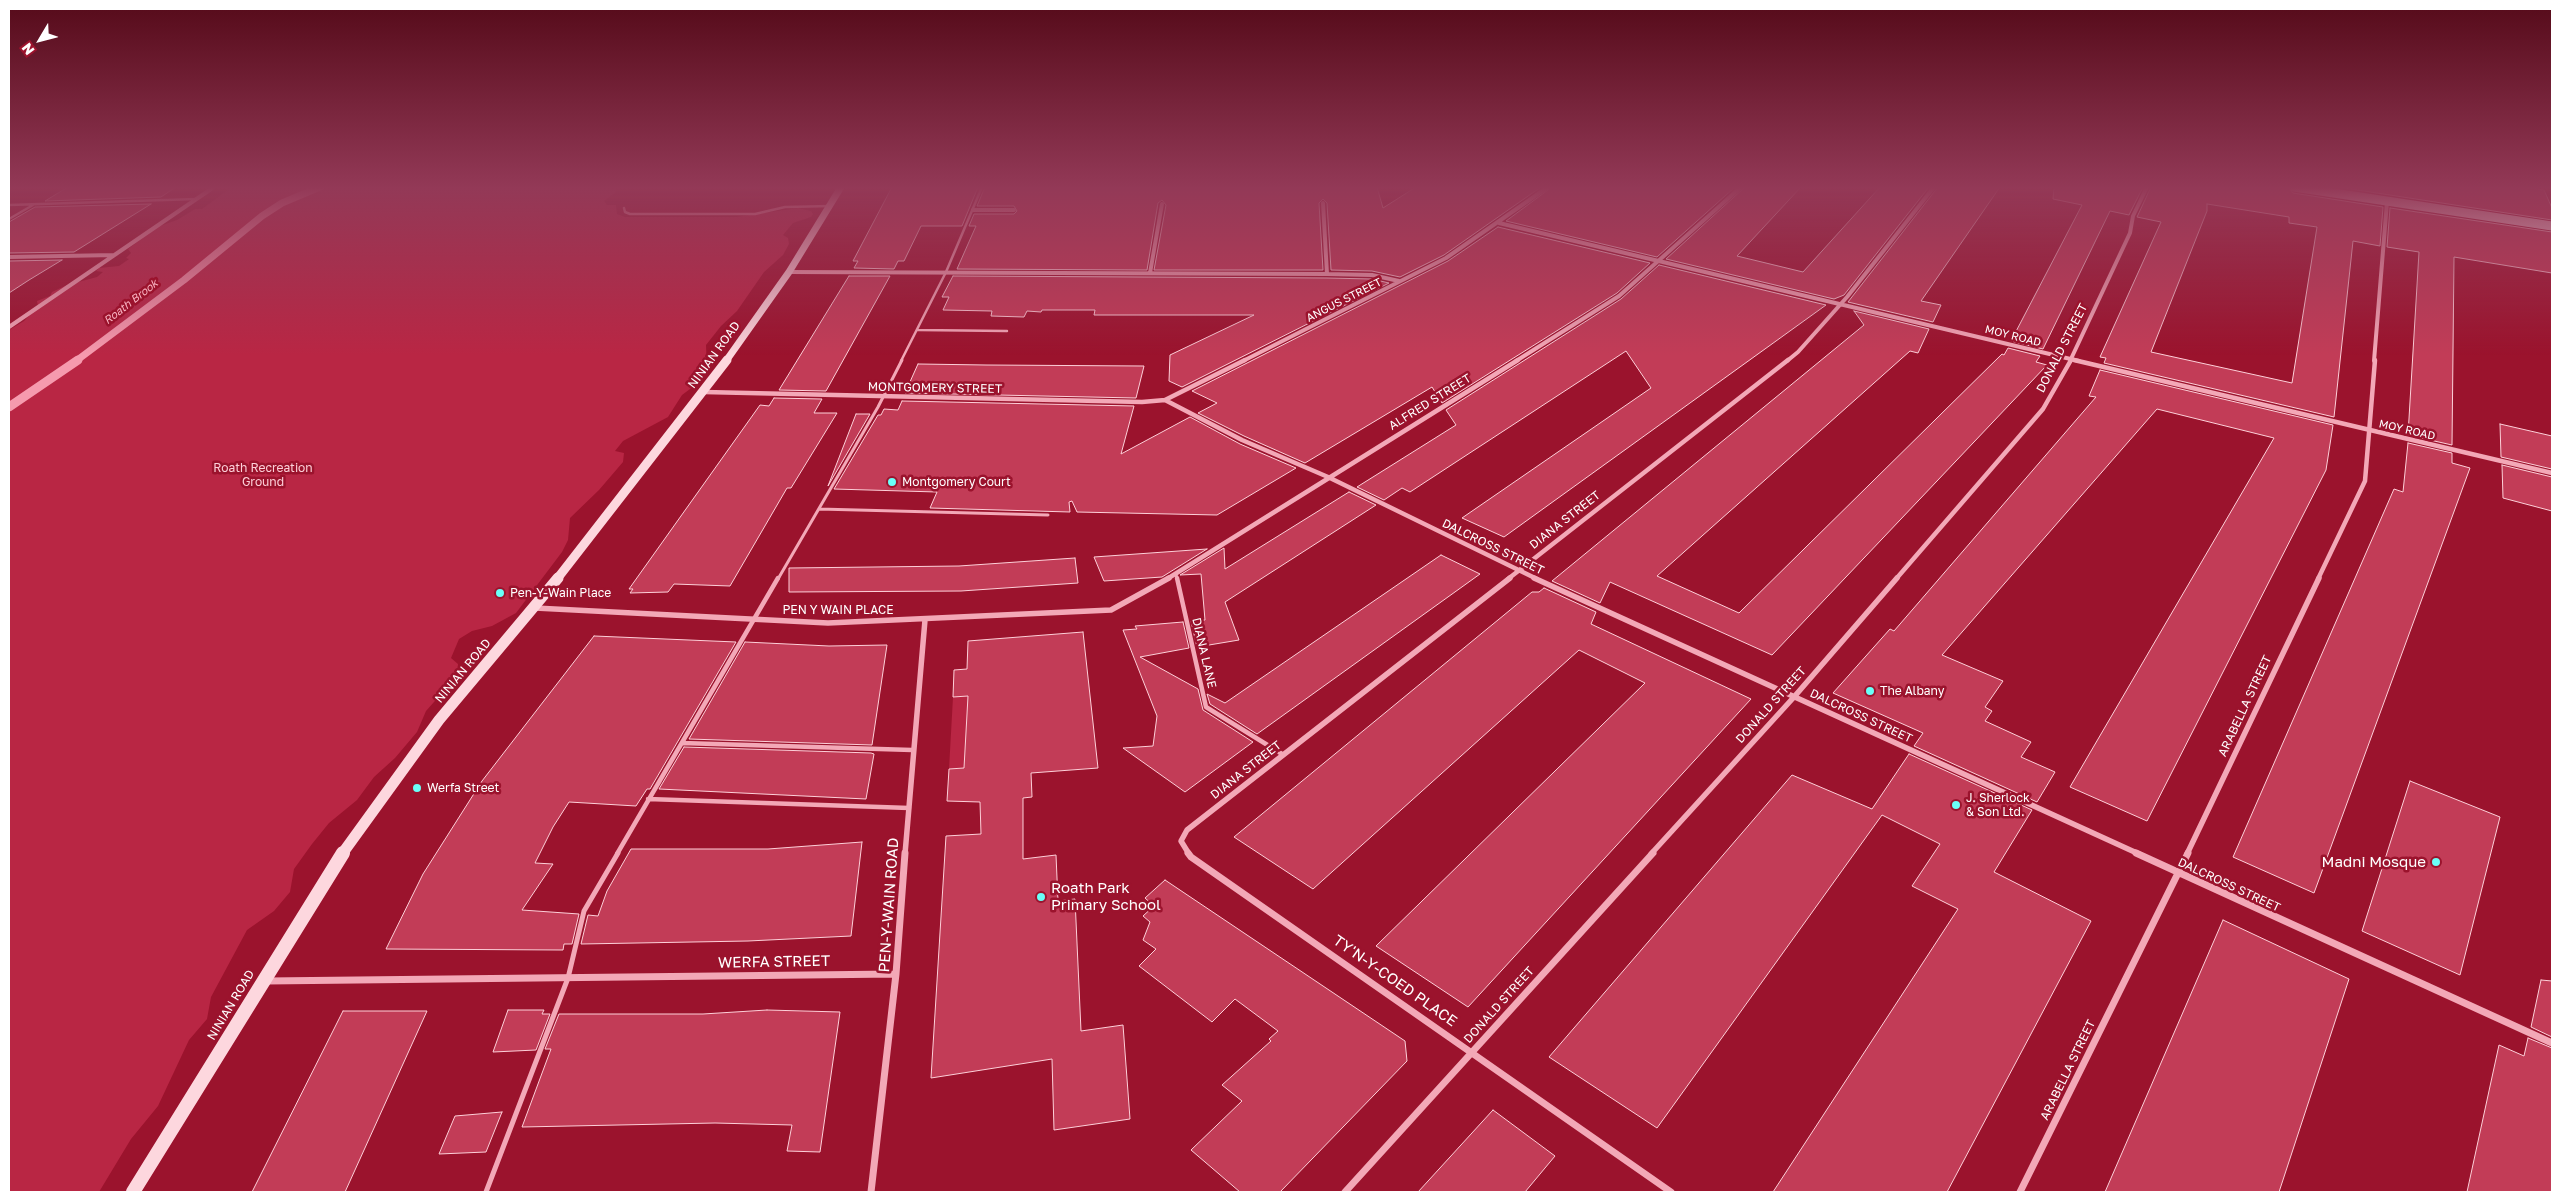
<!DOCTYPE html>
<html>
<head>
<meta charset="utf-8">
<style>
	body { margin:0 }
	#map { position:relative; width:2561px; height:1201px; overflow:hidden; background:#9b132d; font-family:"Golos Text",sans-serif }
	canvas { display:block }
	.frame { position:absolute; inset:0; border:10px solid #fff; pointer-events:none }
	.north { position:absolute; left:15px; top:15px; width:50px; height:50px; -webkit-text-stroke:4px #9b132d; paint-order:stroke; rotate:233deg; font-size:14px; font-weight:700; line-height:20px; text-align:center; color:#fff }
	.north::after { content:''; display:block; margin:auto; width:18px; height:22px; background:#fff; clip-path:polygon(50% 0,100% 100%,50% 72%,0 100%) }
</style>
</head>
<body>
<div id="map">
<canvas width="2561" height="1201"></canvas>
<div class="frame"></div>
<div class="north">N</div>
</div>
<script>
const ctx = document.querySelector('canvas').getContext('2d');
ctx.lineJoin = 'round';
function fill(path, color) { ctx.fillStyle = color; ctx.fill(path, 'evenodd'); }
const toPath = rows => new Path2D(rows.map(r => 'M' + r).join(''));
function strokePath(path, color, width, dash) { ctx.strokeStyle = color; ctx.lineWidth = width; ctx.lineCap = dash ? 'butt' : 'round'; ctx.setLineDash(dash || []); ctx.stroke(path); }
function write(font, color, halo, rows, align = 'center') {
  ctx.font = font + ' "Golos Text",sans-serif'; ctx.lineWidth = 5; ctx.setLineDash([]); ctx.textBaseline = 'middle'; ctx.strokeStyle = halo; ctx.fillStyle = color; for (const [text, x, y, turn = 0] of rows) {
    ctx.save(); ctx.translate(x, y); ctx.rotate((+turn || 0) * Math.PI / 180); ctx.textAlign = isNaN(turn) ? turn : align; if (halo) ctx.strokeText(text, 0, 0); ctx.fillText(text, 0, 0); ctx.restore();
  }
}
const green = toPath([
	[232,187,616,187,616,192,604,201,607,205,616,205,617,214,625,217,736,217,798,208,811,211,813,214,811,217,793,223,783,235,788,238,789,244,783,255,764,272,737,311,721,326,706,345,707,371,698,383,682,395,668,417,623,441,615,451,624,453,623,462,599,490,570,518,568,540,562,552,516,613,492,626,472,631,459,639,451,658,458,664,457,676,426,711,417,732,395,758,374,777,357,800,329,823,312,844,294,869,290,892,274,911,247,930,211,997,207,1019,189,1040,158,1106,131,1139,99,1192,9,1192,9,330,24,321,38,306,37,301,50,296,52,292,67,285,97,277,103,272,96,271,99,268,119,266,129,259,126,258,131,253,128,249,157,227,177,220,195,209,202,209],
	[968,696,964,768,949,769,953,697]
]);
const streamFar1 = toPath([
	[76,361,184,280,262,216,282,203,320,187]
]);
const stream = toPath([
	[9,407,78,360]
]);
const building = toPath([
	[68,187,176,187,161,197,45,201,68,187],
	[892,187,978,187,962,226,921,226,904,261,898,261,894,269,854,268,858,261,853,261,892,187],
	[985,187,1377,187,1383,208,1416,187,1541,187,1444,255,1400,277,1372,271,1331,270,1327,203,1323,199,1319,203,1323,270,1154,270,1166,205,1162,200,1158,203,1147,270,957,269,976,226,969,226,974,214,1014,214,1017,211,1014,206,977,206,985,187],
	[1552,187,1735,187,1657,257,1506,221,1552,187],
	[1745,187,1801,187,1737,256,1803,272,1880,187,1929,187,1844,295,1834,299,1666,259,1745,187],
	[1938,187,2000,187,1921,301,1941,305,1933,322,1848,302,1938,187],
	[2054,187,2143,187,2129,215,2110,211,2043,349,2011,341,2082,205,2053,199,2054,187],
	[2151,187,2288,187,2293,193,2383,207,2380,246,2353,241,2334,417,2104,363,2106,358,2100,357,2161,222,2137,217,2151,187],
	[2207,204,2289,217,2289,223,2317,227,2292,383,2151,352,2207,211,2207,204],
	[2338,187,2526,187,2544,190,2552,208,2552,220,2338,187],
	[151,204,74,252,9,253,9,222,35,207,151,204],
	[2390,208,2552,232,2552,273,2454,257,2452,445,2408,435,2419,252,2387,247,2390,208],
	[1498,227,1650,263,1617,293,1442,403,1432,387,1305,463,1244,436,1198,413,1217,403,1192,391,1448,261,1498,227],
	[62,260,29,280,9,293,9,261,62,260],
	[1659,265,1826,305,1504,537,1462,518,1651,388,1626,351,1410,492,1402,488,1384,500,1357,487,1456,425,1446,410,1621,299,1659,265],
	[849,276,890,276,826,391,779,390,849,276],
	[953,276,1327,278,1372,279,1389,283,1182,387,1169,381,1170,355,1254,315,1094,315,1095,310,1042,310,1041,312,1027,311,1024,317,991,316,992,311,943,310,949,297,942,297,953,276],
	[1854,311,1929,329,1918,353,1910,351,1657,576,1739,613,2002,354,2004,355,2008,348,2040,356,2036,362,2047,365,1772,655,1610,582,1600,603,1552,581,1864,325,1854,311],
	[918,364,986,365,1144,366,1136,398,905,393,918,364],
	[2100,370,2333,425,2326,470,2147,821,2070,787,2274,438,2157,409,1942,655,2003,681,1985,707,1992,711,1985,721,2031,742,2021,757,2055,772,2037,802,1914,746,1923,733,1833,693,1890,629,1894,631,2096,397,2089,396,2100,370],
	[774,398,822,399,814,413,837,413,791,488,787,488,730,586,674,584,668,592,630,593,633,589,629,589,760,405,769,406,774,398],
	[902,401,1134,406,1121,454,1190,417,1240,444,1296,468,1217,515,1077,512,1072,501,1069,502,1070,512,930,508,937,492,834,489,878,415,881,415,884,409,898,410,902,401],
	[856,414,870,414,828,486,856,414],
	[2500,424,2552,436,2552,469,2501,457,2500,424],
	[2408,443,2452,453,2452,463,2470,468,2314,893,2233,857,2394,489,2403,492,2408,443],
	[2502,465,2552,477,2552,511,2503,498,2502,465],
	[1349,492,1376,505,1225,602,1239,640,1197,647,1191,621,1205,620,1201,574,1180,575,1224,548,1225,569,1349,492],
	[1207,549,1162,577,1104,581,1094,557,1207,549],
	[1441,555,1480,574,1257,734,1210,704,1207,694,1225,703,1441,555],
	[1075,558,1078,583,961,591,789,592,789,568,959,566,1075,558],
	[1544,588,1596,612,1591,624,1751,699,1468,1007,1376,946,1645,683,1579,650,1313,889,1234,837,1532,592,1539,592,1544,588],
	[1183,622,1189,648,1140,657,1198,689,1203,710,1253,742,1185,792,1123,748,1153,746,1157,716,1123,630,1137,629,1135,626,1183,622],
	[1083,632,1098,768,1031,773,1032,797,1023,798,1023,859,1056,855,1058,901,1075,899,1081,1031,1123,1025,1130,1119,1054,1130,1052,1059,931,1078,946,836,981,834,980,802,947,801,949,769,964,768,968,696,953,697,954,670,967,669,968,641,1083,632],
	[594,636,736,642,650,789,647,789,636,806,569,802,553,827,535,863,553,864,522,910,579,914,572,944,564,944,563,950,386,949,423,874,482,781,594,636],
	[745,642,829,646,887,645,872,745,689,739,745,642],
	[684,747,871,753,874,754,866,799,659,789,684,747],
	[1909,754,2032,810,1994,872,2091,921,1947,1192,1773,1192,1958,909,1912,886,1940,844,1882,815,1657,1128,1549,1057,1792,775,1872,809,1909,754],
	[2410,781,2500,817,2460,975,2362,931,2410,781],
	[862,842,851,936,748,941,581,944,588,915,598,916,607,891,631,849,768,849,862,842],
	[1165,880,1405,1041,1407,1061,1280,1192,1240,1192,1191,1150,1242,1101,1222,1085,1271,1041,1269,1039,1278,1031,1235,999,1212,1022,1139,966,1156,949,1143,940,1150,922,1143,916,1154,906,1145,898,1165,880],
	[2223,920,2349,979,2279,1192,2105,1192,2223,920],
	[2541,980,2552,981,2552,1037,2531,1027,2541,980],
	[508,1010,544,1010,542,1014,550,1014,536,1050,493,1052,508,1010],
	[767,1010,840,1012,820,1152,787,1151,792,1125,715,1123,522,1127,551,1049,545,1049,559,1014,703,1014,767,1010],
	[343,1011,427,1011,345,1192,252,1192,343,1011],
	[2528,1038,2552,1048,2552,1192,2467,1192,2499,1045,2524,1056,2528,1038],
	[1493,1110,1555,1156,1525,1192,1418,1192,1493,1110],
	[502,1112,486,1152,439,1154,455,1116,502,1112]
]);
const laneFar3 = toPath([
	[9,205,196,199],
	[624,208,625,212,630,214,755,214,785,207,830,206],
	[9,219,33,205],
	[918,330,1007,331],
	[901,361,946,272,982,187]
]);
const laneFar2 = toPath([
	[819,509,1048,515],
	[1176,574,1177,579],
	[778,579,878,407,902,360]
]);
const laneFar1 = toPath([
	[1177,578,1206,707,1282,754],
	[682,743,912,750],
	[648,799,909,808],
	[617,854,778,578]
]);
const lane = toPath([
	[486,1192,568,978,584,911,618,853]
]);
const streetFar3 = toPath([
	[1323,203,1327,274],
	[973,210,1014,210],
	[1499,223,2079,361],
	[9,257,114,255],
	[789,272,1327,274,1372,275,1399,281],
	[1150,273,1162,204],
	[9,327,214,187],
	[1243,361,1446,258,1548,187],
	[1516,361,1619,296,1741,187],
	[1787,361,1798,352,1847,297,1934,187],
	[2070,361,2130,233,2133,216,2147,187],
	[2374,361,2387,202]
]);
const streetFar2 = toPath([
	[2074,360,2552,473],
	[704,392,1142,402,1165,400,1245,360],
	[1165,400,1242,440,1328,477,1537,579],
	[1167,579,1518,360],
	[1508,579,1788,360],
	[1896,579,2043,409,2071,360],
	[2318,579,2365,481,2375,360]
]);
const streetFar1 = toPath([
	[1534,578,2139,854],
	[535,608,828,623,1111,610,1169,578],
	[905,854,925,620],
	[1189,854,1181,841,1187,830,1510,578],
	[1651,854,1794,697,1897,578],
	[2187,854,2319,578]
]);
const street = toPath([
	[1188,853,1191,857,1671,1192],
	[2136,853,2552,1043],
	[267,981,896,974],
	[871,1192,896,974,905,853],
	[1345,1192,1653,853],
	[2020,1192,2188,853]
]);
const secondaryFar3 = toPath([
	[726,361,789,272,841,187]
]);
const secondaryFar2 = toPath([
	[557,579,727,360]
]);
const secondaryFar1 = toPath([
	[342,854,439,720,558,578]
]);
const secondary = toPath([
	[133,1192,343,853]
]);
const primary = toPath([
	[2294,187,2552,226]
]);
const markers = [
	[892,482,5,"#6afff8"],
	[500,593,5,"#6afff8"],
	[1870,691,5,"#6afff8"],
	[417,788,5,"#6afff8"],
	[1956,805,5,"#6afff8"],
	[2436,862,5,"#6afff8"],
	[1041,897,5,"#6afff8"]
];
const farStreetnames = [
	["ANGUS STREET",1344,300,-27],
	["MOY ROAD",2013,336,14],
	["MOY ROAD",2407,430,13]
];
const farWaternames = [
	["Roath Brook",131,302,-38]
];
const streetNames = [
	["DONALD STREET",2062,348,-63],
	["NINIAN ROAD",714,355,-54],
	["MONTGOMERY STREET",935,388,1],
	["ALFRED STREET",1430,402,-32],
	["DIANA STREET",1565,520,-38],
	["DALCROSS STREET",1493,547,26],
	["PEN Y WAIN PLACE",838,610],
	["DIANA LANE",1204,653,77],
	["NINIAN ROAD",463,671,-50],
	["DONALD STREET",1771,705,-48],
	["ARABELLA STREET",2245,706,-65],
	["DALCROSS STREET",1861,716,25],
	["DIANA STREET",1246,770,-38],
	["DALCROSS STREET",2229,885,25],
	["NINIAN ROAD",231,1005,-59],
	["DONALD STREET",1499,1005,-48],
	["ARABELLA STREET",2068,1070,-64]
];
const parkNames = [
	["Roath Recreation",263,468],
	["Ground",263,482]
];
const poiNames = [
	["Montgomery Court",902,482],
	["Pen-Y-Wain Place",510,593],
	["The Albany",1880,691],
	["Werfa Street",427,788],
	["J. Sherlock",1966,798],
	["& Son Ltd.",1966,812]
];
const nearPoinames = [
	["Madni Mosque",2426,862],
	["Roath Park",1051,888,"left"],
	["Primary School",1051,905,"left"]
];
const nearStreetnames = [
	["PEN-Y-WAIN ROAD",889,905,-86],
	["WERFA STREET",774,962,-1],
	["TY'N-Y-COED PLACE",1395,981,35]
];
fill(green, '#b92644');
strokePath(streamFar1, '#f69aae', 7);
strokePath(stream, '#f69aae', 9);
fill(building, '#c23c57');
strokePath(building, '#fdd0d9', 1);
strokePath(laneFar3, '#f3a8b7', 2.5);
strokePath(laneFar2, '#f3a8b7', 3);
strokePath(laneFar1, '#f3a8b7', 4.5);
strokePath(lane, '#f3a8b7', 5);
strokePath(streetFar3, '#f3a8b7', 4);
strokePath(streetFar2, '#f3a8b7', 4.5);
strokePath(streetFar1, '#f3a8b7', 5.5);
strokePath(street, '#f3a8b7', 7);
strokePath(secondaryFar3, '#fdd7de', 7);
strokePath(secondaryFar2, '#fdd7de', 9);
strokePath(secondaryFar1, '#fdd7de', 11);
strokePath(secondary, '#fdd7de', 14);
strokePath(primary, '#fff4f6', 9);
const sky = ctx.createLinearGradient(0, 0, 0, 355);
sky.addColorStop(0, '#550a19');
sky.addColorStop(0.53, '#933957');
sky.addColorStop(1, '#93395700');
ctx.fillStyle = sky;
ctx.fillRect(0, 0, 2561, 355);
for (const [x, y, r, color] of markers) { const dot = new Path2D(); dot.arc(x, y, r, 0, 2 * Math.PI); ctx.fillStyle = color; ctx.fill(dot); strokePath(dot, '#9b132d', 2); }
write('11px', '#fff', '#9b132d', farStreetnames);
write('italic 11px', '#fab4c3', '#9b132d', farWaternames);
write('12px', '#fff', '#9b132d', streetNames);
write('12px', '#fdd0d9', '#9b132d', parkNames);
write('12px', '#fff', '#9b132d', poiNames, 'left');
write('15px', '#fff', '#9b132d', nearPoinames, 'right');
write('15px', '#fff', '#9b132d', nearStreetnames);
</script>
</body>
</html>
